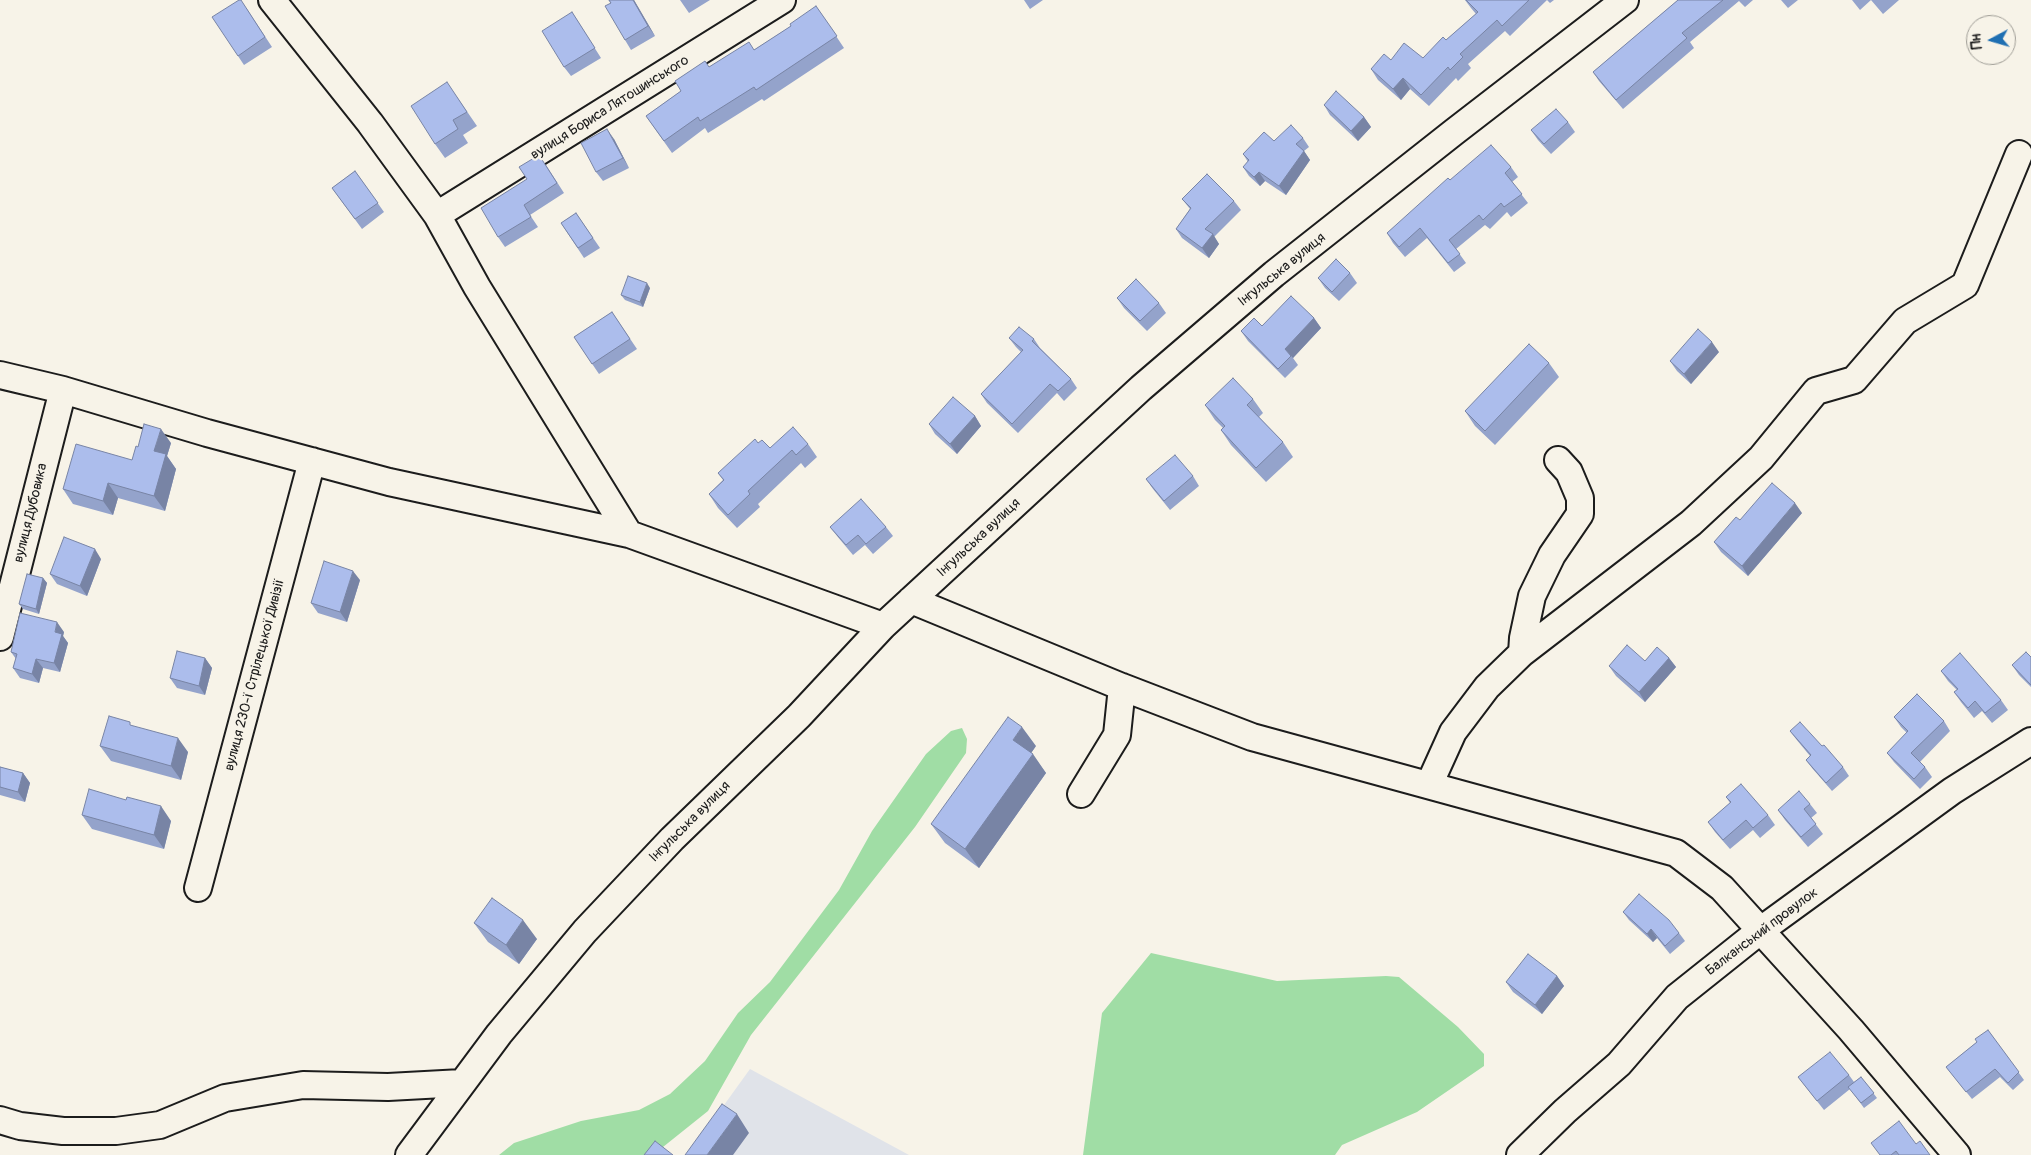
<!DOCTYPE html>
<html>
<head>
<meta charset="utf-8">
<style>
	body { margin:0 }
	#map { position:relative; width:2031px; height:1155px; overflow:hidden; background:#f7f3e8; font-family:Pangolin,sans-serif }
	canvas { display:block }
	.north { position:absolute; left:1966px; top:15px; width:50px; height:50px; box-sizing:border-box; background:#f7f3e8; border:1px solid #9f9d96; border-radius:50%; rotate:264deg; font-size:14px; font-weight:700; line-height:20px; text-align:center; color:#1c1c1c }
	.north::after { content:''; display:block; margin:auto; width:18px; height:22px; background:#1f6fb2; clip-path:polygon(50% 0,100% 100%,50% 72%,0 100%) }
</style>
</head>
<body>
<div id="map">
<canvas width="2031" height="1155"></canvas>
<div class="north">Пн</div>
</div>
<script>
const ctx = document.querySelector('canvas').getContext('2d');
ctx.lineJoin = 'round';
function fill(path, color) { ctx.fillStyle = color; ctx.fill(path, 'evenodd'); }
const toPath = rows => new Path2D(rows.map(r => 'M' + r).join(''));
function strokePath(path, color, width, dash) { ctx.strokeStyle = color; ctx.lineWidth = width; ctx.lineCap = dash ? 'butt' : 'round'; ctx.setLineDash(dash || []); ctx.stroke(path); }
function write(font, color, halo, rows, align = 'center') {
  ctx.font = font + ' Pangolin,sans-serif'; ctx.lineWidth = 4.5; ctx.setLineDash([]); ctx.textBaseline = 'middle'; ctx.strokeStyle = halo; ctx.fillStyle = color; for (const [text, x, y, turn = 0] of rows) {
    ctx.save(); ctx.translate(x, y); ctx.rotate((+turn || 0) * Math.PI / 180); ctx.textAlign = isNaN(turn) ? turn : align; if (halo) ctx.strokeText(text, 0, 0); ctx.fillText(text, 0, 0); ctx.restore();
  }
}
const built = toPath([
	[750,1069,909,1155,688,1155]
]);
const green = toPath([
	[962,728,967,739,966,753,915,827,751,1035,708,1111,653,1155,499,1155,514,1143,581,1121,639,1110,670,1094,705,1061,738,1013,770,982,839,890,872,831,926,754,951,731],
	[1151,953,1277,981,1386,976,1399,977,1458,1027,1484,1054,1484,1066,1417,1112,1342,1145,1335,1155,1083,1155,1102,1013]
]);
const minor = toPath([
	[272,0,370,123,437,215,477,287,629,534,883,626],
	[437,215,782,0],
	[0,375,63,390,207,433,389,482,629,534],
	[911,600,1122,687,1252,737,1676,853,1722,888,1851,1030,1957,1155],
	[0,637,63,390],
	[1522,653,1523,638,1532,596,1552,555,1580,514,1580,498,1569,472,1558,460],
	[1429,785,1453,732,1487,687,1522,653,1691,523,1761,458,1816,391,1854,380,1905,321,1965,285,2019,154],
	[1081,794,1117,735,1122,687],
	[198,888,312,461],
	[0,1120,20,1126,63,1131,116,1131,160,1125,225,1098,303,1085,388,1087,462,1083],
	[409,1155,499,1034,585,931,672,839,799,716,883,626,1141,388,1274,274,1454,132,1625,0],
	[1520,1155,1565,1111,1619,1064,1677,997,1761,930,1952,791,2031,741]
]);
const wall = toPath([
	[609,0,634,0,655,36,631,50,625,40],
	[680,0,710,0,689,13],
	[1024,0,1043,0,1030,9],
	[1465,0,1554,0,1550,3,1547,0,1510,36,1505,31,1468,64,1471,68,1458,81,1456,78,1429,106,1410,89,1401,100,1378,80,1371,69,1391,60,1423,58,1446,40,1476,14,1471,8],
	[1678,0,1753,0,1745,7,1739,1,1690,42,1694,48,1623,109,1599,81,1593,72],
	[1781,0,1798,0,1788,8],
	[1852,0,1899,0,1883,14,1871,0,1860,10],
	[816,6,844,48,764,101,762,99,708,133,705,128,672,153,646,116,681,91,709,67,754,50,791,26],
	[247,9,272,47,244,65,238,56],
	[572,12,601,58,571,76,564,67],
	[457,97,477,126,463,135,468,143,445,158,435,144],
	[1324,105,1364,117,1371,127,1358,141,1330,115],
	[1568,122,1575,132,1551,154,1538,140,1531,130],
	[1303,138,1309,147,1304,151,1310,160,1286,195,1265,181,1260,186,1249,176,1243,167,1248,162,1243,154,1274,141],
	[614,139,629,168,603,181,596,172],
	[546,165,564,193,530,215,538,227,505,247,498,237,527,179],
	[1511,167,1518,177,1512,182,1528,203,1511,217,1507,212,1490,229,1485,225,1456,249,1466,263,1454,272,1427,238,1405,257,1393,243,1387,233,1450,180],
	[355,171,384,212,362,229,332,188],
	[1182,199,1234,201,1241,210,1214,237,1219,244,1209,258,1182,238,1176,229,1190,209],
	[576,213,600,248,584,258,561,223],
	[1350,273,1357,283,1339,301,1325,288,1318,278],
	[650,288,643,307,625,300,621,295],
	[1117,298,1159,303,1166,313,1147,331,1124,308],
	[612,312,637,349,599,374,574,337],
	[1314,318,1321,328,1293,358,1298,365,1285,378,1248,341,1241,331,1262,326],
	[1009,338,1034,339,1040,348,1071,379,1077,388,1064,401,1057,393,1018,433,987,403,981,394,1021,352,1016,347],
	[1719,352,1691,384,1677,371,1670,361],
	[1549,363,1559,377,1495,445,1475,426,1465,411],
	[1253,399,1263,413,1259,417,1283,442,1293,457,1266,482,1231,445,1221,430,1223,428,1215,420,1205,405],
	[975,416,981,426,957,454,935,434,929,424],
	[171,443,167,456,176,469,165,511,118,498,113,515,73,504,63,489,132,460,138,447],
	[758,443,770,448,808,444,817,457,805,468,801,463,758,504,760,507,737,528,718,508,709,494,723,480,718,473],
	[1193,476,1199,486,1170,510,1153,489,1146,479],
	[1802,513,1748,576,1721,552,1714,542,1740,520],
	[830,527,886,527,893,536,873,554,865,545,853,555,837,536],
	[101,559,87,596,57,584,50,574],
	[43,578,47,583,39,614,23,609,19,604],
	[360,580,347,622,318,613,311,603],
	[64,632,63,636,68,643,60,672,43,668,39,683,20,678,13,668,16,659,11,652],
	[2031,657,2031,687,2019,675,2012,665],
	[205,658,212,668,205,695,177,688,170,678],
	[1669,658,1676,667,1645,702,1616,676,1609,666],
	[1941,671,2001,700,2008,710,1992,723,1982,711,1974,718,1961,702,1954,692,1957,690,1948,681],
	[1894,717,1944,721,1950,731,1920,762,1925,767,1932,777,1920,789,1894,762,1887,753,1907,733,1901,727],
	[133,726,188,752,181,780,111,761,100,746],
	[1790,731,1822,746,1843,767,1849,776,1832,791,1812,768,1806,760,1810,756,1796,739],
	[1036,746,1031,753,1046,773,979,868,945,843,931,824],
	[0,767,23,773,30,783,25,802,0,795],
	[1726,797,1768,815,1775,825,1760,838,1753,830,1730,849,1715,832,1708,822,1730,803],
	[126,800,171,821,164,849,92,829,82,815],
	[1810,804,1817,813,1811,818,1823,834,1808,847,1785,820,1778,810],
	[1623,912,1679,933,1685,941,1670,954,1657,938,1653,942,1629,920],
	[474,923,537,939,519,964,488,942],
	[1557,976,1564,986,1542,1014,1513,992,1506,982],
	[1988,1030,2024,1080,2013,1090,2000,1077,1972,1099,1946,1067,1977,1042],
	[1849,1075,1854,1082,1861,1077,1877,1098,1864,1108,1850,1089,1824,1110,1798,1077],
	[1916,1144,1930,1155,1879,1155]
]);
const shadedWall = toPath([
	[633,0,634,0,655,36,648,26],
	[1403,78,1410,89,1401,100,1393,89],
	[1364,117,1371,127,1358,141,1351,131],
	[607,129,614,139,629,168,623,158],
	[1304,151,1310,160,1286,195,1279,186],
	[1259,172,1265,181,1260,186,1254,177],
	[1213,234,1219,244,1209,258,1202,248],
	[647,283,650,288,643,307,640,302],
	[1314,318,1321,328,1293,358,1285,349],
	[1712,342,1719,352,1691,384,1684,374],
	[975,416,981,426,957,454,950,444],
	[161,429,171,443,167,456,176,469,165,511,154,496,154,451],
	[108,483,118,498,113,515,103,501],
	[1795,503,1802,513,1748,576,1742,566],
	[95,549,101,559,87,596,80,586],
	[353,571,360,580,347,622,340,612],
	[43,578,47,583,39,614,36,609],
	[57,622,64,632,63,636,68,643,60,672,54,663,55,632],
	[205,658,212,668,205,695,199,686],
	[1669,658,1676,667,1645,702,1639,692],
	[36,659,43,668,39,683,32,674],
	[1022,727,1036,746,1027,759,1013,740],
	[178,738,188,752,181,780,171,766],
	[1033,754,1046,773,979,868,965,849],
	[23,773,30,783,25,802,18,792],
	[161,806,171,821,164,849,154,835],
	[523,920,537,939,519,964,506,945],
	[1651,929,1657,938,1653,942,1647,934],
	[1557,976,1564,986,1542,1014,1535,1005],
	[737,1114,749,1133,733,1155,707,1155]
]);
const building = toPath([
	[239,0,241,0,265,37,238,56,212,17,239,0],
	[609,0,633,0,648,26,625,40,605,6,611,3,609,0],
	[1466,0,1529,0,1502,26,1497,20,1460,54,1463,57,1450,70,1448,67,1421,95,1403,78,1393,89,1371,69,1384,54,1391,60,1404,43,1423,58,1443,37,1446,40,1478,12,1466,0],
	[1678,0,1723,0,1682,33,1687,38,1616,100,1593,72,1678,0],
	[816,6,837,36,756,90,754,87,700,121,698,117,664,141,646,116,681,91,675,81,705,61,709,67,749,42,754,50,791,26,790,24,816,6],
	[572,12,595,48,564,67,542,31,572,12],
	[447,82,467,112,453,120,458,129,435,144,411,106,447,82],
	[1336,91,1364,117,1351,131,1324,105,1336,91],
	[1556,109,1568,122,1544,144,1531,130,1556,109],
	[1291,125,1303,138,1296,144,1304,151,1279,186,1259,172,1254,177,1243,167,1249,160,1243,154,1264,132,1274,141,1291,125],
	[607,129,623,158,596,172,581,143,607,129],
	[1491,145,1511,167,1505,173,1522,194,1504,207,1501,203,1483,220,1479,215,1449,240,1460,254,1448,263,1420,228,1399,247,1387,233,1448,178,1450,180,1491,145],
	[539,155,557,183,524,205,531,217,498,237,481,208,527,179,519,167,539,155],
	[355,171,378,203,355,219,332,188,355,171],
	[1207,174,1234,201,1205,229,1213,234,1202,248,1176,229,1191,208,1182,199,1207,174],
	[576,213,593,238,578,248,561,223,576,213],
	[1336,259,1350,273,1332,292,1318,278,1336,259],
	[628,276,647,283,640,302,621,295,628,276],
	[1136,279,1159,303,1140,321,1117,298,1136,279],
	[1291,296,1314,318,1285,349,1291,356,1278,369,1241,331,1254,318,1262,326,1291,296],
	[612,312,630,339,592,364,574,337,612,312],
	[1019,327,1034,339,1032,341,1071,379,1058,391,1050,384,1012,424,981,394,1023,350,1009,338,1019,327],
	[1698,329,1712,342,1684,374,1670,361,1698,329],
	[1529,344,1549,363,1485,431,1465,411,1529,344],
	[1233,378,1253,399,1247,405,1283,442,1256,468,1221,430,1225,426,1205,405,1233,378],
	[953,397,975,416,950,444,929,424,953,397],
	[144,424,161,429,154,451,166,454,154,496,108,483,103,501,63,489,76,444,132,460,136,446,138,447,144,424],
	[793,427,808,444,796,455,792,450,748,491,750,494,728,515,709,494,724,480,718,473,755,439,758,443,762,440,770,448,793,427],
	[1175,455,1193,476,1164,501,1146,479,1175,455],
	[1772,483,1795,503,1742,566,1714,542,1736,517,1740,520,1772,483],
	[861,499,886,527,866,544,858,535,846,545,830,527,861,499],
	[64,537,95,549,80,586,50,574,64,537],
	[324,561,353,571,340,612,311,603,324,561],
	[27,574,43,578,36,609,19,604,27,574],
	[20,613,57,622,55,632,62,634,54,663,36,659,32,674,13,668,17,654,11,652,20,613],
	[1627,645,1645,661,1657,647,1669,658,1639,692,1609,666,1627,645],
	[177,651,205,658,199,686,170,678,177,651],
	[2026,652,2031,657,2031,685,2012,665,2026,652],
	[1960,653,2001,700,1985,713,1975,701,1968,708,1954,692,1958,689,1941,671,1960,653],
	[1917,694,1944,721,1911,753,1925,767,1914,779,1887,753,1908,731,1894,717,1917,694],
	[109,716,130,722,130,725,178,738,171,766,100,746,109,716],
	[1008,717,1022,727,1013,740,1033,754,965,849,931,824,1008,717],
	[1800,722,1822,746,1824,745,1843,767,1826,783,1806,760,1811,755,1790,731,1800,722],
	[0,767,23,773,18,792,0,787,0,767],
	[1741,784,1768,815,1753,828,1746,820,1723,840,1708,822,1731,802,1726,797,1741,784],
	[89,789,126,800,127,797,161,806,154,835,82,815,89,789],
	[1799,791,1810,804,1804,809,1816,824,1801,837,1778,810,1799,791],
	[1639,894,1669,920,1679,933,1665,946,1651,929,1647,934,1623,912,1639,894],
	[492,898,523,920,506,945,474,923,492,898],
	[1528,954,1557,976,1535,1005,1506,982,1528,954],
	[1988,1030,2019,1072,2008,1083,1995,1069,1966,1092,1946,1067,1977,1042,1975,1039,1988,1030],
	[1830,1052,1849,1075,1817,1101,1798,1077,1830,1052],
	[1861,1077,1874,1093,1861,1103,1848,1087,1861,1077],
	[722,1104,737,1114,707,1155,685,1155,722,1104],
	[1899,1121,1916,1144,1920,1141,1930,1155,1899,1155,1896,1151,1891,1155,1880,1155,1871,1143,1899,1121],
	[655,1141,673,1155,644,1155,655,1141]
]);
const streetNames = [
	["вулиця Бориса Лятошинського",610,108,-32],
	["Інгульська вулиця",1282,270,-39],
	["вулиця Дубовика",31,513,-76],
	["Інгульська вулиця",979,538,-43],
	["вулиця 230-ї Стрілецької Дивізії",255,675,-75],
	["Інгульська вулиця",690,822,-45],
	["Балканський провулок",1762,932,-37]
];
fill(built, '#e0e3e9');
fill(green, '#a0dda5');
strokePath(minor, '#1c1c1c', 30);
strokePath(minor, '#f7f3e8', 26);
fill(wall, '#94a3cb');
fill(shadedWall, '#7884a5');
fill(building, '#acbdec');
strokePath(building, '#7884a5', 1);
write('14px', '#1c1c1c', '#f7f3e8', streetNames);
</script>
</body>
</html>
